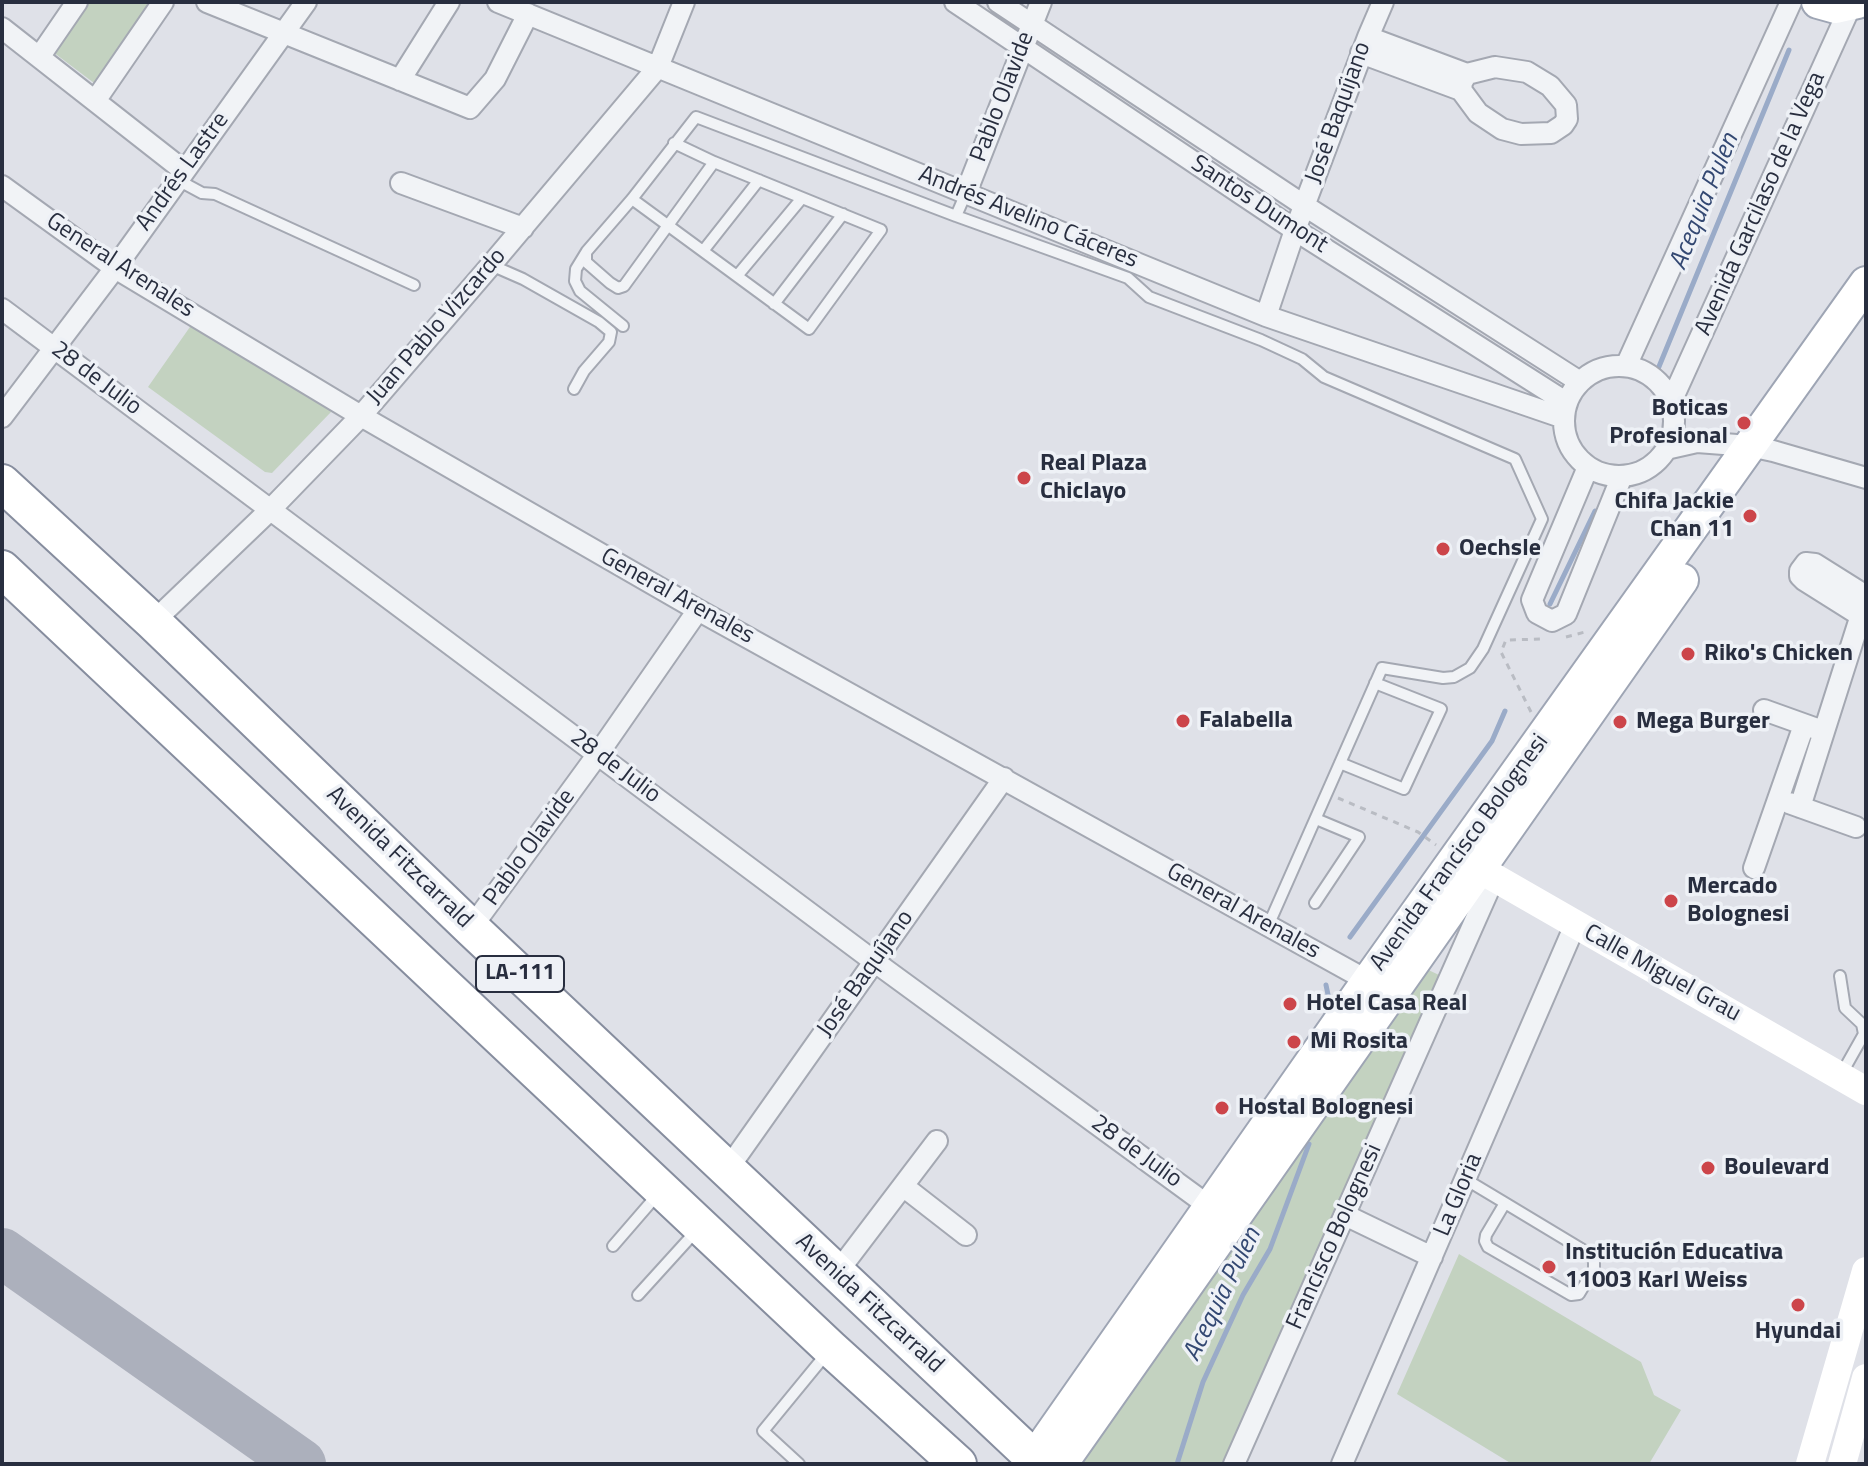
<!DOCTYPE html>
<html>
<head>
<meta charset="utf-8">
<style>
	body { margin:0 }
	#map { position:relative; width:1868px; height:1466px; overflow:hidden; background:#dfe1e8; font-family:"Titillium Web",sans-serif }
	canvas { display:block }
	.frame { position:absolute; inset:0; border:4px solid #282e3f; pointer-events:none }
</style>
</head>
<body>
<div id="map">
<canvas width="1868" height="1466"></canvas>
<div class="frame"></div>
</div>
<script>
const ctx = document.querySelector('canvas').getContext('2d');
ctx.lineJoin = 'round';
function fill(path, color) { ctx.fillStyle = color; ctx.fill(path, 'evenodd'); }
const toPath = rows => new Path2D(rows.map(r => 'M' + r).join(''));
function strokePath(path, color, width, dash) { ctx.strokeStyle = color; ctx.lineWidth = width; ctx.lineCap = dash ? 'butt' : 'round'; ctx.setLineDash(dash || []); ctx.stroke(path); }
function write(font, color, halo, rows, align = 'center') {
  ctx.font = font + ' "Titillium Web",sans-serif'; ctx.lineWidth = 7; ctx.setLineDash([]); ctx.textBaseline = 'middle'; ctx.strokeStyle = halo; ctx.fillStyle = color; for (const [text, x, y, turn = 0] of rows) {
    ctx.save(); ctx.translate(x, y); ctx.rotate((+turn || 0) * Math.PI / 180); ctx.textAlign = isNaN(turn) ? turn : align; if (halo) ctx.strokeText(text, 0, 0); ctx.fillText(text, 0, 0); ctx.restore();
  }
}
const green = toPath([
	[82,2,152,2,94,83,53,52],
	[192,324,328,404,331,412,272,473,265,472,148,387],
	[1420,966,1439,975,1224,1464,1067,1464],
	[1459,1254,1641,1362,1654,1395,1681,1410,1649,1464,1512,1464,1397,1394]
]);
const stream = toPath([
	[1658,369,1789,50],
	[1550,604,1595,511],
	[1350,937,1492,741,1505,711],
	[1326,985,1331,1009],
	[1177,1464,1203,1382,1243,1295,1270,1249,1309,1144]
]);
const taxiway = toPath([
	[2,1253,301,1464]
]);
const path = toPath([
	[1566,637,1585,632],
	[1531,712,1501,652,1506,640,1542,639],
	[1338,798,1418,832,1436,845]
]);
const lane = toPath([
	[176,179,202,193,215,194,414,285],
	[966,193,956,216,1128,278,1149,297,1261,340,1302,359,1324,377,1515,459,1542,519,1483,649,1470,668,1454,677,1443,678,1382,668,1268,926],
	[632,199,809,329,881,230,714,162,674,143],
	[703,251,759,180],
	[586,253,586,262,610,283,618,288,624,286,714,162],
	[491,265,523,279,599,322,611,332,609,342,584,371,574,389],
	[737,276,802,198],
	[774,304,843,214],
	[623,326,580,291,575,281,576,269,587,251,632,199,696,117,956,216],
	[1340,763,1404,789,1441,709,1375,683],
	[1315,903,1359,837,1316,819],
	[1840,976,1845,1008,1862,1024,1864,1034,1842,1073],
	[1465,1179,1505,1203,1588,1253,1591,1256,1594,1260,1594,1269,1579,1294,1571,1295,1488,1247,1485,1241,1486,1235,1505,1203],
	[613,1246,658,1194],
	[638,1295,697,1230],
	[799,1464,763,1431,827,1353]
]);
const street = toPath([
	[207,2,470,108,495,79,528,14],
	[498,2,1266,316,1564,418],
	[955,2,1295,230,1567,403],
	[998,2,1305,206,1580,382],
	[2,28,183,170],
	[1368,37,1467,74],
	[1361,53,1461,90],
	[40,56,77,2],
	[1495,67,1527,72,1550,86,1566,105,1567,119,1563,125,1551,133,1521,134,1502,129,1478,113,1461,90,1462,82,1467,74,1495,67],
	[400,80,449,2],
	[95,101,163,2],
	[401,183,523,228],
	[2,186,115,268,361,416,698,610,1368,981],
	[966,193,1041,2],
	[2,309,875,962,1217,1212],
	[1266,316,1295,230,1368,37,1383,2],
	[1626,366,1791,2],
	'1564 421a55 55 0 1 1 110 0a55 55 0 1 1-110 0Z',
	[1671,402,1851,5],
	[2,417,115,268,306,2],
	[1666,449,1697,442,1750,446,1773,451,1866,478],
	[1588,467,1532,600,1537,613,1552,621,1566,614,1622,476],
	[1866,596,1815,564,1806,563,1800,571,1800,576,1804,580,1866,619],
	[153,622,269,511,361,416,491,265,658,67,684,2],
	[1764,710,1817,729],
	[1789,803,1856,827],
	[1800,807,1861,615],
	[1754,868,1804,725],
	[471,928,598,754,698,610],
	[727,1170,1004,778],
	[903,1186,966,1235],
	[1345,1215,1432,1257],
	[836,1274,937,1141],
	[1234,1464,1494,878],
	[1342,1464,1575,925]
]);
const secondary = toPath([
	[1462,859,1866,1091],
	[1810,1464,1866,1271],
	[1842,1464,1866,1378]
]);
const primary = toPath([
	[1818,2,1836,7,1858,2],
	[1030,1464,1368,981,1866,283],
	[1061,1464,1682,580]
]);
const highway = toPath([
	[2,483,153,622,471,928,1040,1464],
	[2,569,830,1348,958,1464]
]);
const markers = [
	[1744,423,8,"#cc454a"],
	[1024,478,8,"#cc454a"],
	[1750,516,8,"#cc454a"],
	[1443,549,8,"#cc454a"],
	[1688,654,8,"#cc454a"],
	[1183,721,8,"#cc454a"],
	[1620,722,8,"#cc454a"],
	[1671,901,8,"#cc454a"],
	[1290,1004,8,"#cc454a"],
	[1294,1042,8,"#cc454a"],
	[1222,1108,8,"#cc454a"],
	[1708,1168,8,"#cc454a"],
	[1549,1267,8,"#cc454a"],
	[1798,1305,8,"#cc454a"]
];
const shields = [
	[520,974,88]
];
const shieldNames = [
	["LA-111",520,974]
];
const streetNames = [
	["Pablo Olavide",1003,97,-69],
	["José Baquíjano",1339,113,-70],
	["Andrés Lastre",183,172,-54],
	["Avenida Garcilaso de la Vega",1761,204,-66],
	["Santos Dumont",1259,205,33],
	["Andrés Avelino Cáceres",1028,218,22],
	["General Arenales",120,266,33],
	["Juan Pablo Vizcardo",437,327,-49],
	["28 de Julio",96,379,37],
	["General Arenales",677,597,29],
	["28 de Julio",615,767,37],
	["Pablo Olavide",530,848,-54],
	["Avenida Francisco Bolognesi",1460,853,-54],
	["Avenida Fitzcarrald",399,858,44],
	["General Arenales",1243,912,29],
	["José Baquíjano",866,974,-55],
	["Calle Miguel Grau",1662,974,29],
	["28 de Julio",1136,1152,36],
	["La Gloria",1459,1195,-67],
	["Francisco Bolognesi",1335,1237,-66],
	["Avenida Fitzcarrald",869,1304,43]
];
const poiNames = [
	["Boticas",1728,409,"right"],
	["Profesional",1728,437,"right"],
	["Real Plaza",1040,464],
	["Chiclayo",1040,492],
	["Chifa Jackie",1734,502,"right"],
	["Chan 11",1734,530,"right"],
	["Oechsle",1459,549],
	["Riko's Chicken",1704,654],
	["Falabella",1199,721],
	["Mega Burger",1636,722],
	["Mercado",1687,887],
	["Bolognesi",1687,915],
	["Hotel Casa Real",1306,1004],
	["Mi Rosita",1310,1042],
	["Hostal Bolognesi",1238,1108],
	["Boulevard",1724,1168],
	["Institución Educativa",1565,1253],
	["11003 Karl Weiss",1565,1281],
	["Hyundai",1798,1332,"center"]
];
const waterNames = [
	["Acequia Pulen",1705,202,-68],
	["Acequia Pulen",1223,1295,-64]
];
fill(green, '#c3d2c0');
strokePath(stream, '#9aabc8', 5);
strokePath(taxiway, '#acb0bc', 50);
strokePath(lane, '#a4a8b2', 14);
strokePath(street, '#a4a8b2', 24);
strokePath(primary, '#9ea5b4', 36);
strokePath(highway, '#868d9e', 40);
strokePath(path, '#b9bcc3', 3, [6, 6]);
strokePath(lane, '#f1f3f6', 10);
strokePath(street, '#f1f3f6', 20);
strokePath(secondary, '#fff', 28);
strokePath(primary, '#fff', 32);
strokePath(highway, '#fff', 36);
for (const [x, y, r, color] of markers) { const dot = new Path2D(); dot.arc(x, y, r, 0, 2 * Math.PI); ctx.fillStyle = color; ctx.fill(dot); strokePath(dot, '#eef1f6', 3); }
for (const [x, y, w] of shields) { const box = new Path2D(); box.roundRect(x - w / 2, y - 18, w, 36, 6); ctx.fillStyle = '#eef1f6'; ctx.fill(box); strokePath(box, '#282e3f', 2); }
write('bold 22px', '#282e3f', null, shieldNames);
write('24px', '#282e3f', '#eef1f6', streetNames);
write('bold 24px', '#282e3f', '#eef1f6', poiNames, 'left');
write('italic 26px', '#334872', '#eef1f6', waterNames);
</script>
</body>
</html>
